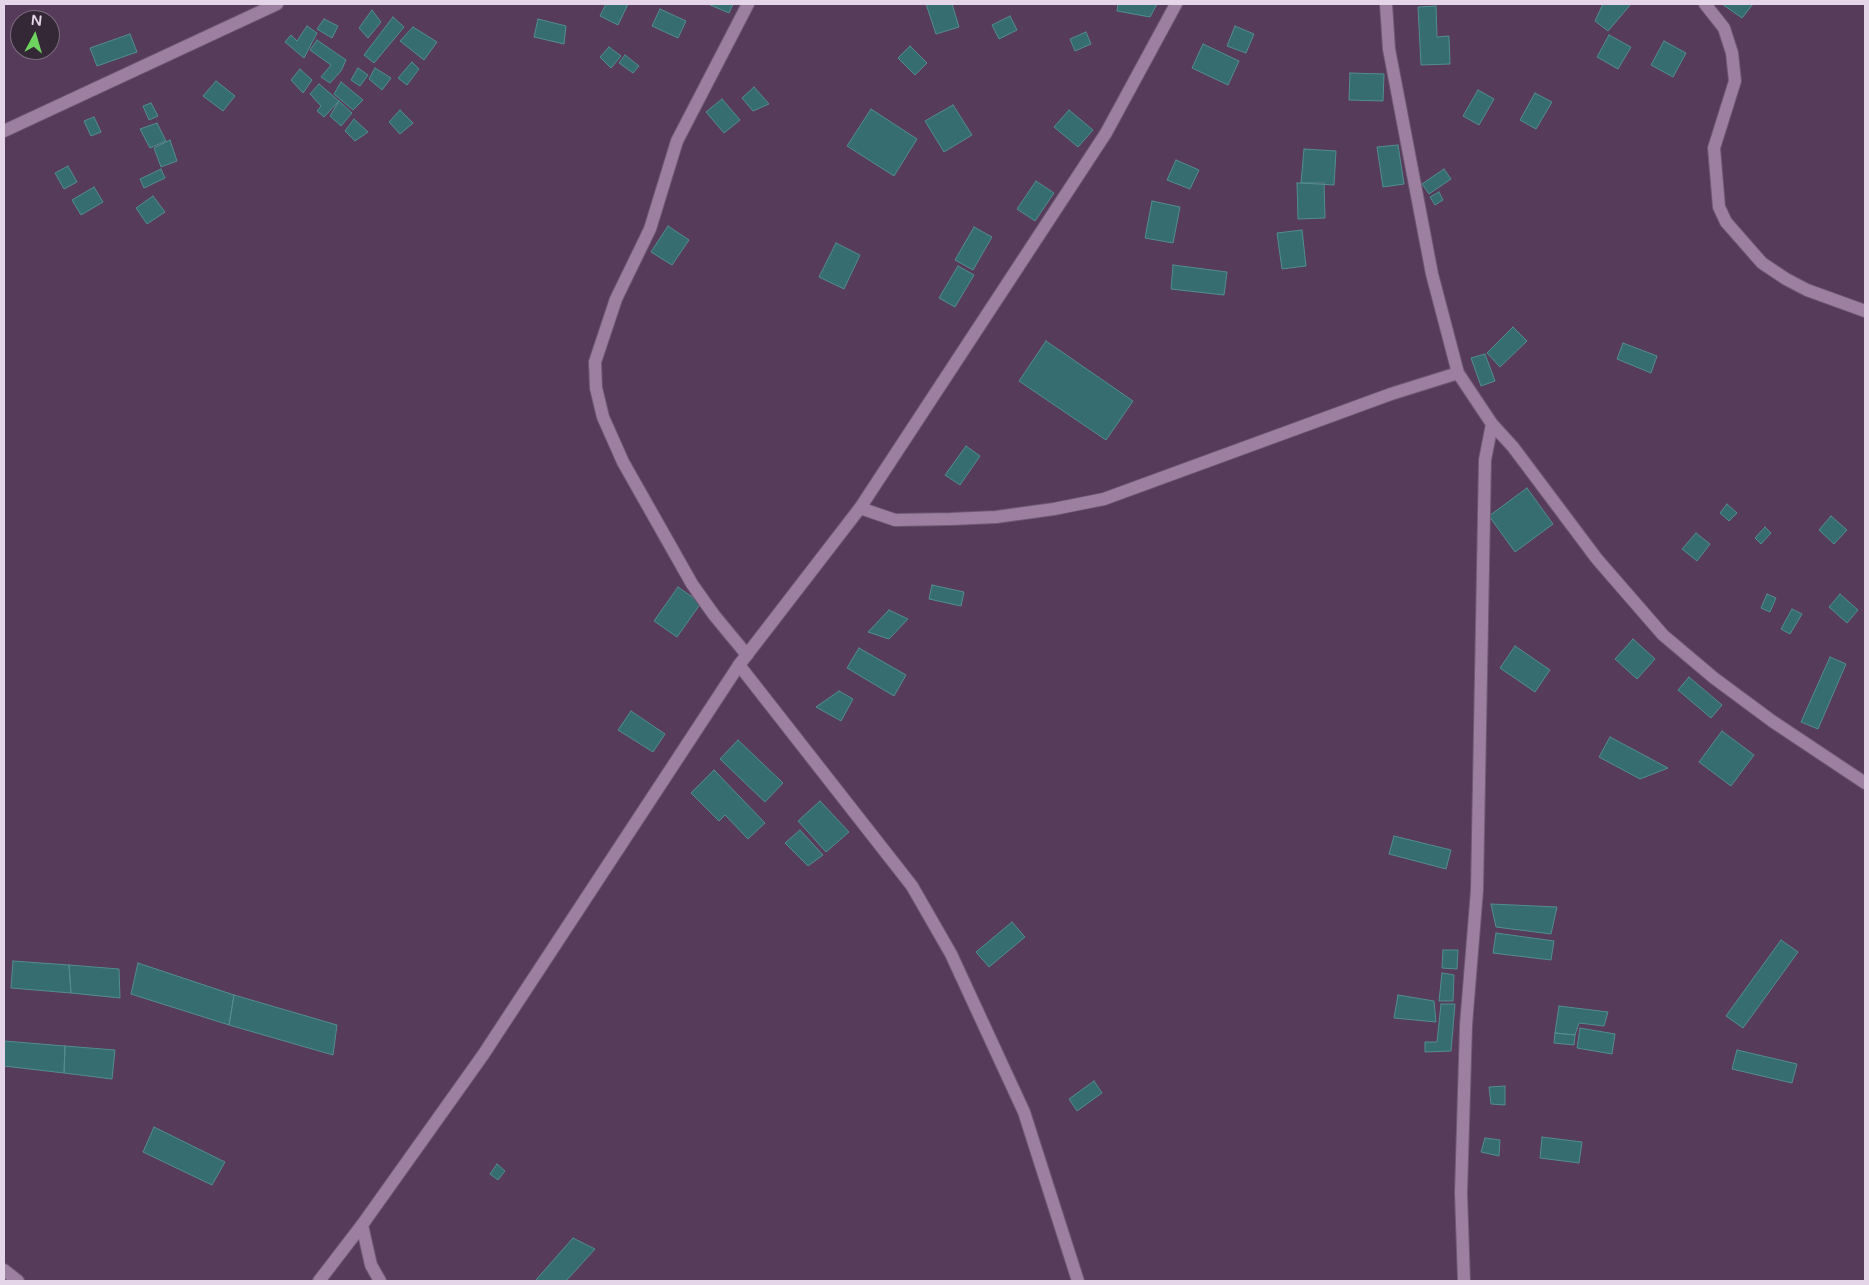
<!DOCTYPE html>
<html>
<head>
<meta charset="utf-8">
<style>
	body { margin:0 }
	#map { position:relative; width:1869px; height:1285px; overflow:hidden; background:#563b5b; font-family:"Varela Round",sans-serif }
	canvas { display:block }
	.frame { position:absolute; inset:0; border:5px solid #e5d5e8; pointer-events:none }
	.north { position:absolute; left:10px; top:10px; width:50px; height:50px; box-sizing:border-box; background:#342836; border:1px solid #7b6d7d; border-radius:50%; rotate:6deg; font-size:14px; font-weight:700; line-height:20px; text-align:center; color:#e5d5e8 }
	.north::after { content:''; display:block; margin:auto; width:18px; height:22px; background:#6fd35f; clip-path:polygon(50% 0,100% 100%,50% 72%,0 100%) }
</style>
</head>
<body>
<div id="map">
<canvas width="1869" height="1285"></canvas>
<div class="frame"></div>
<div class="north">N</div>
</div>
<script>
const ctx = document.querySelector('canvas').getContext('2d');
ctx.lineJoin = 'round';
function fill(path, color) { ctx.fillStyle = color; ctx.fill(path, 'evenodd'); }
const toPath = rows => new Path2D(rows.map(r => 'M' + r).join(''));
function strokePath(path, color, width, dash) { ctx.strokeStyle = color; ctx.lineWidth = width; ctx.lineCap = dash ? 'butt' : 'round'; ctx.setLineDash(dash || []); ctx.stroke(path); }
const building = toPath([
	[606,4,628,4,618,25,600,16,606,4],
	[708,4,733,4,729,13,708,4],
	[926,4,952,4,959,27,936,34,926,4],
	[1118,4,1157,4,1150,17,1117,11,1118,4],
	[1603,4,1631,4,1608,31,1595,21,1603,4],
	[1722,4,1753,4,1742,18,1722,4],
	[1436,6,1437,37,1449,36,1450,64,1421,65,1418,7,1436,6],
	[660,9,686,21,678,38,652,26,660,9],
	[372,10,381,22,368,38,359,28,372,10],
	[1010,16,1017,30,999,39,992,25,1010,16],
	[393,17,404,27,374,63,364,55,393,17],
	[324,19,338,26,332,38,317,29,324,19],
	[538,19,566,26,564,44,534,37,538,19],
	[307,26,317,33,304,58,285,42,291,35,297,41,307,26],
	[1235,26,1254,34,1246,53,1227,46,1235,26],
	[413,27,437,42,424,60,400,41,413,27],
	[1086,32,1091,44,1075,51,1070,39,1086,32],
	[130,34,137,52,97,66,90,48,130,34],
	[1609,35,1631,47,1618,69,1597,57,1609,35],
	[317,40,346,60,341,71,330,83,321,77,331,65,310,50,317,40],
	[1664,41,1686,53,1673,77,1651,65,1664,41],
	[1203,44,1239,61,1228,85,1192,68,1203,44],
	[910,46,927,63,915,75,898,58,910,46],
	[609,47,621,56,611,68,600,57,609,47],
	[625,55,639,66,633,73,619,63,625,55],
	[412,62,419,69,407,85,398,78,412,62],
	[358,68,368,75,360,86,351,80,358,68],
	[375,68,391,78,382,90,369,79,375,68],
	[300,69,312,80,303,93,291,80,300,69],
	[1350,73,1384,74,1383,101,1349,100,1350,73],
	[216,81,235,96,223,111,203,96,216,81],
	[341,82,363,100,353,110,334,94,341,82],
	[319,84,339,101,324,117,317,111,321,106,310,94,319,84],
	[754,87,769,104,753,111,742,98,754,87],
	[1478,90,1494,99,1479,125,1463,116,1478,90],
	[1535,93,1552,102,1536,129,1520,120,1535,93],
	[722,99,740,120,724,133,706,112,722,99],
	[339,101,352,113,341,126,330,116,339,101],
	[151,103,158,116,149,120,143,106,151,103],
	[953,105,972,135,944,152,925,121,953,105],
	[871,109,917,139,894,176,847,146,871,109],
	[400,110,413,123,400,134,389,122,400,110],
	[1069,110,1093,130,1078,147,1054,127,1069,110],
	[94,117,101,132,91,136,84,121,94,117],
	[354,119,368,132,355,141,345,131,354,119],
	[157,123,166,141,150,148,140,129,157,123],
	[170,140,177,161,161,167,154,148,170,140],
	[1398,145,1404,184,1383,187,1377,147,1398,145],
	[1304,149,1336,151,1334,185,1301,183,1304,149],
	[1176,160,1199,170,1190,189,1167,180,1176,160],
	[68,166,77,182,64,189,55,173,68,166],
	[161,169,165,178,144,188,140,179,161,169],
	[1444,169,1451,179,1429,194,1422,184,1444,169],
	[1036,181,1054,193,1035,221,1017,209,1036,181],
	[1297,183,1324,183,1325,218,1298,219,1297,183],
	[94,187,103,202,81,215,72,200,94,187],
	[1439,192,1443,200,1435,205,1430,197,1439,192],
	[153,196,165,212,147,224,136,208,153,196],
	[1152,201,1180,207,1173,243,1145,238,1152,201],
	[668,226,689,240,672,265,651,252,668,226],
	[974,227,992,237,973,270,955,260,974,227],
	[1302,230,1306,266,1282,269,1277,233,1302,230],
	[836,243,860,255,844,289,819,277,836,243],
	[1173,265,1227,272,1224,295,1171,289,1173,265],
	[958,266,974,275,955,307,939,298,958,266],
	[1513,327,1527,341,1500,367,1487,353,1513,327],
	[1046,341,1133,401,1106,440,1019,381,1046,341],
	[1623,343,1657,356,1651,373,1617,359,1623,343],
	[1485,354,1495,381,1481,386,1471,358,1485,354],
	[966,446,980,456,960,485,945,475,966,446],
	[1527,488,1553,524,1515,552,1489,516,1527,488],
	[1727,504,1737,513,1729,521,1720,513,1727,504],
	[1831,516,1847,530,1834,544,1819,530,1831,516],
	[1765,527,1771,533,1761,544,1755,538,1765,527],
	[1696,533,1710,544,1697,561,1682,549,1696,533],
	[932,585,964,592,961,606,929,599,932,585],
	[678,587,701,603,677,637,654,621,678,587],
	[1767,594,1776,598,1770,612,1761,608,1767,594],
	[1840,594,1858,610,1847,623,1829,607,1840,594],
	[1792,609,1802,614,1790,634,1781,629,1792,609],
	[889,610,908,619,889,639,868,632,889,610],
	[1633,639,1655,659,1637,679,1615,659,1633,639],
	[1515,646,1550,670,1535,692,1500,668,1515,646],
	[859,648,906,675,894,696,847,668,859,648],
	[1830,657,1846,664,1818,729,1801,722,1830,657],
	[1689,677,1722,705,1711,718,1678,690,1689,677],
	[839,691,853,699,841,721,816,707,839,691],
	[631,711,665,734,653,752,618,730,631,711],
	[1722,731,1754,755,1731,786,1699,762,1722,731],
	[1610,737,1668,768,1640,779,1599,757,1610,737],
	[738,740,783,783,765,802,720,759,738,740],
	[714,770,765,823,748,839,725,815,719,821,691,793,714,770],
	[820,801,849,832,826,852,798,821,820,801],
	[800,830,823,855,808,866,785,843,800,830],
	[1394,836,1451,850,1446,869,1389,854,1394,836],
	[1491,904,1557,907,1551,934,1496,927,1491,904],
	[1012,922,1025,937,989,967,976,952,1012,922],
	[1496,933,1554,941,1551,960,1493,953,1496,933],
	[1781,940,1798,952,1743,1028,1726,1016,1781,940],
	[1443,950,1458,950,1457,969,1442,968,1443,950],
	[13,961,69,965,71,993,11,988,13,961],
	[138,963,234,995,229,1025,131,994,138,963],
	[69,965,119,969,120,998,71,993,69,965],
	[1442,973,1454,975,1453,1001,1439,1001,1442,973],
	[234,995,337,1025,333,1055,229,1025,234,995],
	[1398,995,1434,1001,1436,1022,1394,1018,1398,995],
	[1441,1004,1455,1004,1451,1051,1425,1052,1425,1042,1437,1042,1441,1004],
	[1559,1006,1608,1012,1604,1026,1579,1023,1575,1035,1555,1033,1559,1006],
	[1580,1028,1615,1034,1612,1054,1577,1048,1580,1028],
	[1555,1033,1575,1035,1574,1045,1554,1043,1555,1033],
	[4,1041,65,1046,64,1073,4,1066,4,1041],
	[65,1046,115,1050,112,1079,64,1073,65,1046],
	[1737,1050,1797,1064,1792,1083,1732,1069,1737,1050],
	[1094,1081,1102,1093,1077,1111,1069,1099,1094,1081],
	[1505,1086,1505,1105,1491,1104,1489,1087,1505,1086],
	[154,1127,225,1162,212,1185,143,1152,154,1127],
	[1542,1137,1582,1142,1579,1163,1540,1158,1542,1137],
	[1485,1138,1500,1140,1499,1156,1481,1152,1485,1138],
	[497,1164,505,1171,498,1180,490,1174,497,1164],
	[573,1238,595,1249,566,1281,535,1281,573,1238]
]);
const street = toPath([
	[1386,4,1389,49,1432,274,1458,373,1492,424,1485,460,1477,890,1466,1025,1461,1193,1464,1281],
	[1705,4,1724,28,1732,53,1735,81,1714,148,1719,207,1726,222,1762,263,1786,279,1807,290,1865,311],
	[1492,424,1513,447,1597,559,1663,635,1714,678,1772,721,1865,783],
	[860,508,895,520,951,519,996,517,1054,509,1104,499,1391,394,1458,373],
	[747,655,714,615,692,584,623,462,603,417,596,388,595,362,616,299,650,229,677,141,748,4],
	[739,665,912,886,951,954,1024,1112,1078,1281],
	[362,1225,371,1265,380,1281],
	[4,1270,18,1281]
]);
const secondary = toPath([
	[4,131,277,4],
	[319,1281,362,1225,483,1055,739,665,860,508,1106,133,1176,4]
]);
fill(building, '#366d70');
strokePath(building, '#528d91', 1);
strokePath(street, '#6e5872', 14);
strokePath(secondary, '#6e5872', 14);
strokePath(street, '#9d7fa2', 12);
strokePath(secondary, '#9d7fa2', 12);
</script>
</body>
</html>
